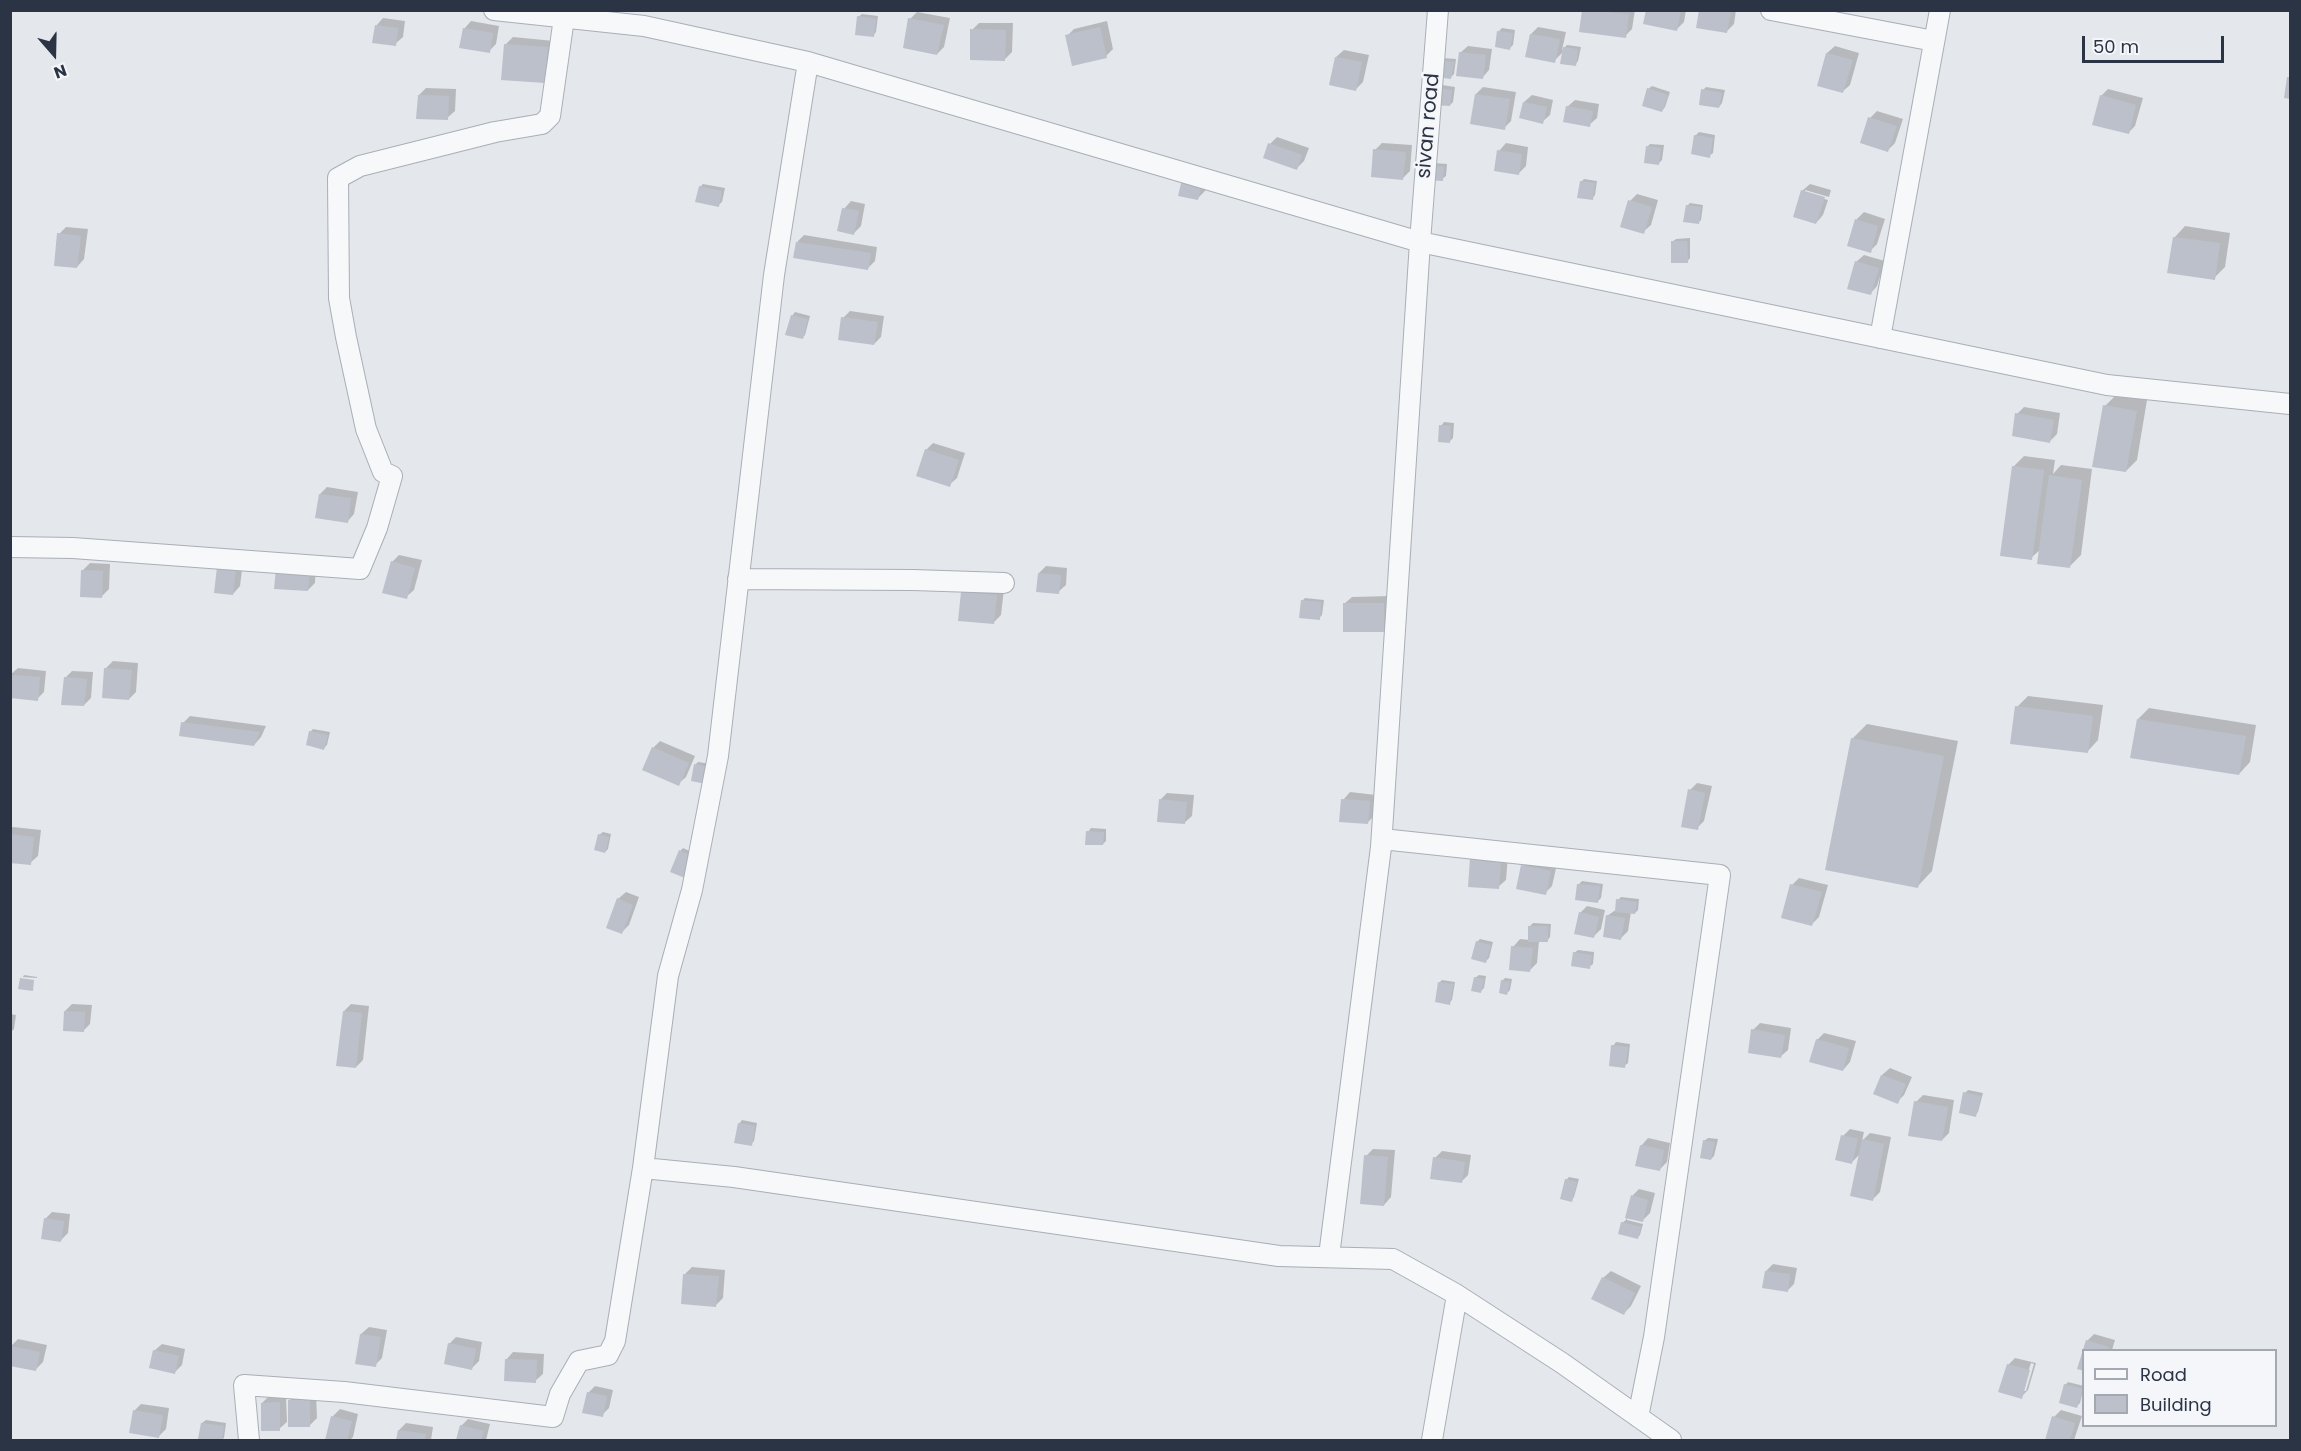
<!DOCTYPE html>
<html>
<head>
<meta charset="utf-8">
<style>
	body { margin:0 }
	#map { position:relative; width:2301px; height:1451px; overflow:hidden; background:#e4e7ec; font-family:Poppins,sans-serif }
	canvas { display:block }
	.frame { position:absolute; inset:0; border:12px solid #2b3445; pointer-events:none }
	.legend { position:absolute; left:2082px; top:1349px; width:195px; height:78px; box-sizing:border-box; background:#f4f6f9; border:2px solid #a4a8b1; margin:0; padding:8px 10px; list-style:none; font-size:18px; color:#2b3445 }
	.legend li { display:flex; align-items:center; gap:12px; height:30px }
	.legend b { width:30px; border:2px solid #a4a8b1 }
	.north { position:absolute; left:24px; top:24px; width:60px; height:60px; -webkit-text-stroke:4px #f4f6f9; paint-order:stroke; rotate:160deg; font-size:16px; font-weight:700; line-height:24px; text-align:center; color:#2b3445 }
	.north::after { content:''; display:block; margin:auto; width:21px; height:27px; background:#2b3445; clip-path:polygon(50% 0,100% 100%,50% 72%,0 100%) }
	.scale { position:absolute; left:2082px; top:36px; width:142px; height:27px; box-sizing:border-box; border:3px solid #2b3445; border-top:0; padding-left:8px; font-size:18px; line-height:21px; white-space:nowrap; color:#2b3445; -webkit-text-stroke:4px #f4f6f9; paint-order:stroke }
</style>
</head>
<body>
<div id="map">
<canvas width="2301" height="1451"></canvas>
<div class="frame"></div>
<ul class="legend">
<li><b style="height:8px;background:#f7f8fa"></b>Road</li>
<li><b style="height:16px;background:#bbc0ca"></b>Building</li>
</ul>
<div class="north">N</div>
<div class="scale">50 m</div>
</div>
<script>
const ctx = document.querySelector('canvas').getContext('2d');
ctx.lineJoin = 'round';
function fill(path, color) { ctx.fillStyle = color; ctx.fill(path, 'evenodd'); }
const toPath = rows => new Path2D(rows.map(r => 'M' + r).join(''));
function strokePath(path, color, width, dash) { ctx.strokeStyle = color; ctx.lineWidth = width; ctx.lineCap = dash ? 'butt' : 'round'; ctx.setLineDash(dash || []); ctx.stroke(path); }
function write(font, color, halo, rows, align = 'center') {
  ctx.font = font + ' Poppins,sans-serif'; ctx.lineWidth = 5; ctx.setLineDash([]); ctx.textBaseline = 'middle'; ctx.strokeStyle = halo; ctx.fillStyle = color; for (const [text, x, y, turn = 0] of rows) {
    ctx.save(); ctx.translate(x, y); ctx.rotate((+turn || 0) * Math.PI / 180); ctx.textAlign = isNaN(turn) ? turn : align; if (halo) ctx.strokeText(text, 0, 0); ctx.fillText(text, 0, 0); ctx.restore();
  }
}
const shadow = toPath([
	[1583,10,1635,10,1632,29,1625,36],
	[1647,10,1686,10,1684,22,1677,29],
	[1701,10,1736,10,1734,24,1727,31],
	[917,12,950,18,944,47,937,54,910,19],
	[862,14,878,16,876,32,873,36,858,17],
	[383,18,405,21,403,37,395,44,376,26],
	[471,21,499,26,496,44,489,51,464,29],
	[1107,21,1113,49,1106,56,1067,36,1074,29],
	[979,23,1013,23,1012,52,1005,59,972,30],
	[1538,27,1566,32,1562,50,1567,45,1581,47,1578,61,1575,65,1563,52,1554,61,1531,34],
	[1502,28,1515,30,1513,45,1510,48,1499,31],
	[513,37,554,41,551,74,544,82,506,44],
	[1468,46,1492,49,1489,70,1482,78,1460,53],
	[1835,46,1859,53,1850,85,1842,92,1827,53],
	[1344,50,1369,55,1363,82,1356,89,1336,57],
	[1443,58,1456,59,1454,74,1451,77,1438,76],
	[1442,85,1455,87,1453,102,1450,105,1437,103],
	[1652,86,1670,92,1665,107,1662,111,1648,89],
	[1483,87,1516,92,1511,121,1504,128,1476,94],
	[1706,87,1725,90,1722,103,1719,107,1703,90],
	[426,88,456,89,455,111,447,118,419,95],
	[2108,89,2143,98,2135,126,2128,133,2101,96],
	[1532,95,1553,100,1550,115,1542,122,1524,102],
	[1575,100,1599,104,1597,118,1589,125,1567,107],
	[1877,111,1903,119,1895,143,1888,150,1870,118],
	[1699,132,1715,135,1713,153,1709,156,1695,136],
	[1277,137,1309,148,1304,161,1297,168,1270,144],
	[1382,143,1412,145,1410,171,1402,179,1375,150],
	[1506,143,1528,147,1526,166,1518,174,1499,151],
	[1650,144,1664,145,1662,160,1659,163,1647,147],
	[1434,163,1447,164,1446,176,1442,179,1430,179],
	[1209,173,1205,191,1197,199,1180,195],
	[1584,179,1597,181,1595,195,1592,199,1581,182],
	[703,184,725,188,722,202,718,205,700,187],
	[1810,184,1831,190,1829,197,1805,190,1805,193,1828,200,1823,215,1816,223,1802,191],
	[1637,194,1658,200,1651,225,1643,232,1630,201],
	[851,201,865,204,861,226,854,233,844,209],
	[1690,203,1703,205,1701,220,1698,223,1687,206],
	[1864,212,1885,219,1877,244,1870,251,1856,220],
	[2185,226,2230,233,2225,267,2214,278,2174,238],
	[66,227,88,229,84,259,77,267,59,234],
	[804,235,877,247,875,261,867,269,797,242],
	[1690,238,1690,258,1687,262,1672,242,1676,239],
	[1864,255,1885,261,1877,286,1870,294,1856,262],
	[850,311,884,316,881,337,874,344,843,318],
	[795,312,810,316,805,335,802,338,792,316],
	[2116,395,2147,400,2137,460,2126,471,2105,406],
	[2024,407,2060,413,2057,434,2050,441,2017,414],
	[1444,422,1454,423,1453,438,1450,441,1441,426],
	[933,443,965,453,957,478,949,485,926,450],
	[2024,456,2055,460,2053,474,2061,465,2092,469,2081,555,2070,566,2041,549,2031,558,2013,467],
	[327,487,358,492,354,514,347,522,320,494],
	[399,555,422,560,414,590,406,597,392,562],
	[243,562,240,586,233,594,216,592],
	[90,563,110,564,109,589,102,596,83,570],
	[316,564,315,583,308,590,276,587],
	[1046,566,1067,568,1066,585,1058,592,1039,573],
	[970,586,1004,589,1001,615,994,622,962,593],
	[1390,596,1390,623,1383,630,1344,604,1352,597],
	[1305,598,1324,600,1322,615,1319,618,1302,601],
	[113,661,138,663,136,692,129,699,106,668],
	[18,668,46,671,44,692,37,699,10,675],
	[72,671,93,672,91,698,84,705,65,678],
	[2028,696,2103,705,2098,740,2087,752,2017,707],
	[2149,708,2256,725,2250,762,2239,774,2138,719],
	[190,716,266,726,261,737,254,745,183,723],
	[1867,724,1958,741,1932,871,1917,887,1852,739],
	[313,729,330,732,327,745,324,748,310,732],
	[660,741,695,756,686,777,678,784,653,748],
	[698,762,711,764,708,779,695,765],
	[1697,783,1712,786,1704,821,1697,828,1690,790],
	[1350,792,1376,795,1374,816,1367,823,1343,800],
	[1167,793,1194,795,1192,816,1184,823,1160,800],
	[13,827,41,830,38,856,30,863,10,861,10,829],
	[1091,828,1106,829,1106,841,1103,844,1088,832],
	[603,832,611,834,608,849,605,852,599,835],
	[683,848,696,854,687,873,680,851],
	[1479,853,1508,855,1506,880,1498,887,1472,860],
	[1530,859,1557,864,1552,886,1545,893,1523,866],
	[1799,878,1828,885,1819,917,1812,924,1792,885],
	[1582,881,1603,884,1601,898,1598,901,1579,884],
	[626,892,639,897,629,925,621,933,618,899],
	[1621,897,1639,899,1638,910,1635,913,1631,912,1628,931,1621,938,1607,916,1617,909,1618,900],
	[1587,906,1605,910,1601,929,1594,936,1580,913],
	[1533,923,1551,924,1550,937,1547,941,1539,941,1537,963,1530,970,1513,947,1520,939,1530,940,1530,926],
	[1480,939,1493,942,1489,958,1486,961,1477,942],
	[1578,950,1594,952,1593,964,1589,967,1574,953],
	[24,975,37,977,37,978,23,977],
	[1479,975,1486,976,1484,988,1480,992,1475,978],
	[1505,978,1512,979,1510,990,1507,993,1502,981],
	[1442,980,1455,982,1452,1000,1449,1003,1439,983],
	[72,1004,92,1005,90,1024,83,1031,65,1011],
	[351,1004,369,1006,363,1060,356,1067,344,1011],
	[10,1014,16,1015,14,1029,11,1032],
	[1760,1023,1791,1028,1788,1050,1780,1057,1753,1030],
	[1824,1033,1856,1041,1850,1062,1843,1070,1817,1040],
	[1616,1042,1630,1044,1628,1063,1624,1066,1613,1046],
	[1890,1068,1912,1077,1904,1095,1897,1102,1875,1094,1882,1075],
	[1968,1090,1983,1093,1978,1112,1975,1115,1965,1093],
	[1923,1095,1954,1100,1949,1133,1942,1140,1916,1102],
	[742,1120,757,1123,754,1141,751,1144,739,1124],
	[1850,1129,1864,1132,1862,1141,1870,1133,1891,1137,1880,1192,1873,1199,1860,1154,1851,1163,1843,1136],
	[1648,1138,1670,1143,1667,1162,1660,1169,1641,1146],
	[1708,1138,1718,1139,1714,1156,1711,1159,1704,1141],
	[1373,1149,1395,1150,1391,1197,1384,1205,1366,1156],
	[1442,1151,1471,1155,1468,1175,1461,1182,1435,1158],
	[1569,1177,1579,1179,1574,1197,1571,1201,1566,1180],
	[1639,1189,1655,1193,1650,1213,1643,1220,1627,1217,1627,1220,1643,1224,1640,1235,1637,1238,1622,1223,1626,1220,1632,1196],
	[52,1212,70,1214,68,1233,61,1240,45,1219],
	[1773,1264,1797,1268,1794,1284,1787,1291,1766,1271],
	[692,1267,725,1270,723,1298,716,1305,685,1274],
	[1611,1271,1641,1286,1631,1306,1624,1313,1603,1278],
	[369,1327,387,1330,382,1358,375,1365,361,1334],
	[2094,1334,2115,1340,2112,1350,2084,1350,2087,1341],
	[456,1337,482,1342,479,1361,471,1369,449,1344],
	[18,1339,47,1345,43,1362,36,1369,11,1346],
	[162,1344,185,1349,182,1365,174,1373,154,1351],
	[513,1352,544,1354,543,1374,535,1381,506,1360],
	[2015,1358,2036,1363,2028,1390,2021,1397,2008,1365],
	[2031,1363,2034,1364,2026,1391,2022,1391],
	[2068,1382,2084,1386,2080,1403,2077,1406,2065,1385],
	[595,1386,613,1390,609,1408,602,1415,588,1393],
	[297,1393,316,1393,317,1418,310,1425,289,1401],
	[269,1396,286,1396,287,1422,279,1429,262,1403],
	[141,1404,169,1408,166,1429,159,1436,134,1411],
	[340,1409,358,1414,353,1437,350,1440,327,1440,333,1416],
	[2061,1410,2082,1416,2074,1440,2047,1440,2054,1417],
	[468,1419,490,1424,486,1440,458,1440,461,1426],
	[206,1420,226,1423,224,1438,221,1440,200,1438,202,1423],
	[406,1423,433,1427,431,1440,397,1440,399,1430]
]);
const building = toPath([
	[1582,10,1629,14,1626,38,1579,32],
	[1646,10,1681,10,1677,31,1643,24],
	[1699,10,1731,11,1727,33,1696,28],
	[857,16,876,19,874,37,855,35],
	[908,18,944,25,937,55,903,48],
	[375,25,398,28,396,46,372,43],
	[1100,27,1107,58,1072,66,1065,35],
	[463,28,493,33,490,53,459,48],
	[970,29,1006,30,1005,61,970,60],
	[1497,31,1513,33,1510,50,1495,47],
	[1530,34,1560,39,1555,63,1525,57],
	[504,44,548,47,545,83,501,80],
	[1563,47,1578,49,1576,66,1560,64],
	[1459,52,1486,55,1483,79,1456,76],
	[1826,53,1853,60,1843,93,1817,86],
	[1335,57,1362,62,1356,91,1329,85],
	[1439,60,1454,62,1451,79,1436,77],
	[2287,77,2290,77,2290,99,2284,98],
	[1437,88,1452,90,1450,106,1435,105],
	[1647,88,1668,95,1662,112,1642,106],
	[1701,89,1722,93,1719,108,1699,105],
	[1475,94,1510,99,1505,130,1470,124],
	[418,95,449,96,448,120,416,119],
	[2100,95,2136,105,2129,134,2092,125],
	[1523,102,1547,107,1543,124,1519,118],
	[1566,106,1593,111,1590,127,1563,122],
	[1868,117,1897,126,1888,152,1860,143],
	[1694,135,1713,138,1710,158,1691,154],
	[1268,143,1302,155,1297,170,1263,158],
	[1646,146,1661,148,1659,165,1644,163],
	[1373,149,1406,152,1403,180,1371,177],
	[1497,150,1522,154,1519,175,1494,171],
	[1430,165,1444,167,1443,181,1429,180],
	[1183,175,1203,180,1198,200,1178,196],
	[1580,181,1595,183,1593,200,1577,198],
	[699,186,722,191,719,207,695,202],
	[1801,190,1825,197,1816,224,1793,217],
	[1628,200,1652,207,1644,234,1620,227],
	[1686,205,1701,207,1699,224,1683,222],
	[842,208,859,211,854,235,837,231],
	[1855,219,1878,226,1871,253,1847,246],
	[57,233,81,236,77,268,54,266],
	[2173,237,2220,243,2215,280,2167,273],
	[1671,241,1687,241,1688,263,1671,263],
	[796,242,871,253,868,270,793,258],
	[1855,261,1879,268,1871,295,1847,289],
	[791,315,808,319,803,339,785,335],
	[841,317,878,322,874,345,838,340],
	[2103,405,2137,411,2126,472,2092,467],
	[2015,413,2054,420,2050,443,2012,436],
	[1439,425,1451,426,1450,443,1438,442],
	[925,449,959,460,950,487,916,476],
	[2012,466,2044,470,2032,560,2000,556],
	[2049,475,2082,480,2070,568,2037,564],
	[319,494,351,498,348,523,315,518],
	[391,561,415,568,407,599,382,593],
	[217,567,236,569,233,595,214,593],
	[276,568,310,570,308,591,274,589],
	[81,570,103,571,102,598,80,597],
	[1038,573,1061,575,1059,594,1036,592],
	[961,592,997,595,994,624,958,621],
	[1301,600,1321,602,1320,620,1299,618],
	[1343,603,1384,603,1384,632,1343,632],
	[104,668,132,670,129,700,102,698],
	[10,675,40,677,38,701,10,698],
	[64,677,87,679,84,706,61,705],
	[2015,706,2093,716,2088,753,2010,744],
	[2137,719,2246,736,2239,775,2130,758],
	[181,722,260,732,254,746,179,736],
	[309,731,328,735,324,750,306,745],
	[1851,738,1944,756,1918,888,1825,870],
	[652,747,689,763,679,786,642,770],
	[694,764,709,767,706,784,691,781],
	[1688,789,1705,793,1698,830,1681,827],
	[1159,799,1187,802,1185,824,1157,822],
	[1341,799,1370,801,1368,824,1339,822],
	[1086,831,1104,832,1103,845,1085,845],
	[10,834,34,837,31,865,10,863],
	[598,834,609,837,605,853,594,850],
	[679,850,694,857,685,878,670,872],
	[1470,859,1501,862,1499,889,1468,887],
	[1521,865,1551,871,1546,895,1516,889],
	[1577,884,1600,886,1598,903,1575,900],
	[1790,884,1822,892,1812,926,1781,918],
	[617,898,633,905,622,934,606,928],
	[1616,899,1637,902,1635,914,1615,912],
	[1579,912,1599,917,1594,938,1574,934],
	[1606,915,1625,918,1621,940,1603,937],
	[1528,926,1548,926,1548,942,1528,942],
	[1476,941,1491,945,1486,963,1471,959],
	[1511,946,1533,948,1530,972,1509,970],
	[1573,952,1592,955,1590,969,1571,966],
	[1474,977,1484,979,1481,993,1471,991],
	[20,978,34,980,33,991,18,989],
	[1501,980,1510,982,1507,995,1499,993],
	[1438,982,1453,984,1450,1005,1435,1002],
	[64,1011,85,1012,84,1032,63,1031],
	[343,1011,362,1013,356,1068,336,1066],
	[1751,1029,1785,1035,1781,1058,1748,1053],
	[1816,1039,1849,1048,1843,1071,1809,1062],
	[1611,1045,1628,1047,1625,1068,1609,1066],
	[1881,1075,1906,1084,1898,1104,1873,1094],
	[1963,1092,1981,1096,1976,1117,1959,1113],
	[1914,1101,1948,1107,1942,1141,1908,1136],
	[738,1123,755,1126,752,1146,734,1143],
	[1841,1135,1858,1139,1852,1164,1835,1160],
	[1862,1139,1884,1144,1873,1201,1850,1196],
	[1703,1140,1715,1142,1711,1160,1700,1158],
	[1640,1145,1664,1150,1660,1171,1635,1166],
	[1364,1155,1388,1157,1384,1206,1360,1204],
	[1433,1157,1465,1162,1462,1183,1430,1179],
	[1565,1179,1577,1182,1572,1202,1560,1199],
	[1631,1195,1648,1200,1643,1222,1625,1218],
	[44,1218,64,1221,61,1242,41,1239],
	[1621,1222,1641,1227,1638,1239,1618,1234],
	[1765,1271,1790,1274,1788,1292,1762,1288],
	[683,1274,719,1276,716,1307,681,1304],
	[1602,1277,1635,1293,1624,1315,1591,1299],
	[360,1334,381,1337,376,1367,355,1364],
	[2086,1340,2109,1347,2108,1350,2084,1350,2084,1371,2077,1369],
	[448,1343,476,1349,472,1370,444,1364],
	[10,1346,40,1352,36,1371,10,1366],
	[153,1350,179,1356,175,1374,149,1368],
	[505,1359,537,1360,536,1383,504,1381],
	[2007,1364,2030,1370,2022,1399,1998,1392],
	[2064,1384,2083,1389,2077,1408,2059,1403],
	[587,1392,607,1396,603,1417,582,1413],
	[310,1399,310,1427,288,1427,288,1400],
	[280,1402,280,1431,261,1431,261,1403],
	[133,1410,163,1415,159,1438,129,1433],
	[331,1416,352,1421,347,1440,325,1440],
	[2052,1416,2075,1423,2070,1440,2045,1440],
	[201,1423,224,1426,222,1440,198,1439],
	[460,1425,484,1431,481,1440,456,1440],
	[398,1430,426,1434,425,1440,396,1440]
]);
const minor = toPath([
	[494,10,644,26,808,62,1420,242,2107,385,2290,404],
	[1771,10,1934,41],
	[1880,338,1940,10],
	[10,547,73,548,360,569,377,528,392,476,383,472,366,429,346,337,339,298,338,178,360,166,495,132,542,124,550,116,564,18],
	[738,579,913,580,1004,583],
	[1382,839,1720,875,1654,1337,1638,1417],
	[643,1168,668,976,692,890,718,756,774,275,808,62],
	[1329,1256,1381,847,1420,242,1438,10],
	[249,1440,244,1385,344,1392,553,1417,560,1394,579,1361,608,1355,615,1341,643,1168,734,1177,1279,1256,1393,1259,1454,1293,1562,1363,1671,1440],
	[1432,1440,1457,1295]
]);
const streetNames = [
	["sivan road",1429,126,-85]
];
fill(shadow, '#0003');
fill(building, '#bbc0ca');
strokePath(minor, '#a9aeb7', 22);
strokePath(minor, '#f7f8fa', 20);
write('20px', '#2b3445', '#f4f6f9', streetNames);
</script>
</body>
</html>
